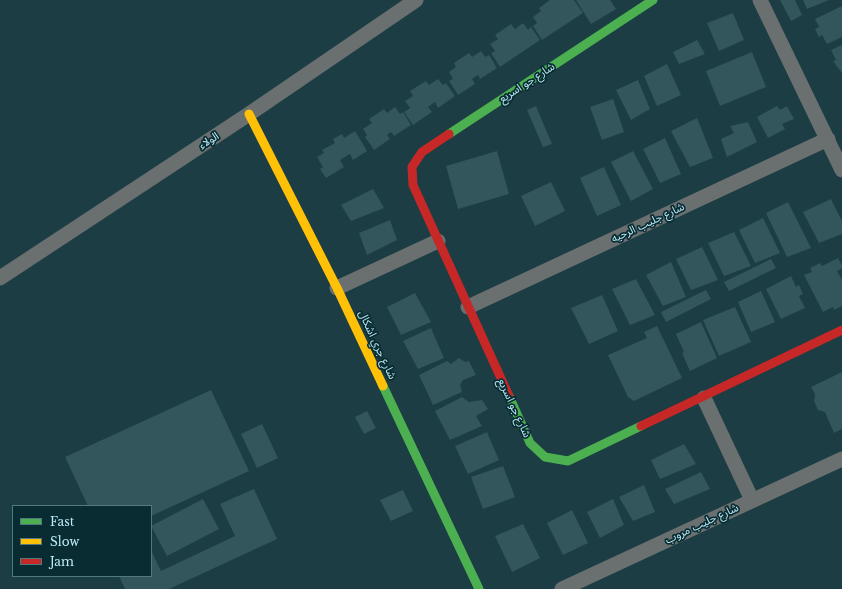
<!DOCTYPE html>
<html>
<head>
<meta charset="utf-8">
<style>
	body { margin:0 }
	#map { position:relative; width:842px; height:589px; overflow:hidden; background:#1b3d43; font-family:"Libre Baskerville",serif }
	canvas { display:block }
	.legend { position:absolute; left:12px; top:505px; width:140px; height:72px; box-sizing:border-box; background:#092c33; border:1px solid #517982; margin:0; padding:5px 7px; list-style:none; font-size:12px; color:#bdecf8 }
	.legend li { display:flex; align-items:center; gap:8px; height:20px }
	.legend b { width:20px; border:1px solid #517982 }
</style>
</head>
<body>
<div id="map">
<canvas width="842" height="589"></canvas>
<ul class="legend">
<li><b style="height:5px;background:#4caf50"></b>Fast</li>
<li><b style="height:5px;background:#ffc107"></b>Slow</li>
<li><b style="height:5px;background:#c62828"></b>Jam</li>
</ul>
</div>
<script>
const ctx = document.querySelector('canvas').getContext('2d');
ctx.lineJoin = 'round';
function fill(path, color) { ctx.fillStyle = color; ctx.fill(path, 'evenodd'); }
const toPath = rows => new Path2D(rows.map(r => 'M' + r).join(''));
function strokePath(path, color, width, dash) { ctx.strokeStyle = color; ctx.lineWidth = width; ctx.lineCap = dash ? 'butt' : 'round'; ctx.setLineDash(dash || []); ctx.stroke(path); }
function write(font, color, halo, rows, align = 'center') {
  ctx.font = font + ' "Libre Baskerville","Noto Sans Arabic",serif'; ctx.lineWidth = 3.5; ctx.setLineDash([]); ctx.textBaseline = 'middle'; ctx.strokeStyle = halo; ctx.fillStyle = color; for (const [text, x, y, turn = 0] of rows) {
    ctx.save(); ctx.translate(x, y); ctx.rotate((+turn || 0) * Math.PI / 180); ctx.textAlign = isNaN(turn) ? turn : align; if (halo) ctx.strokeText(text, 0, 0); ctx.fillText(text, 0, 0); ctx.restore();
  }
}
const building = toPath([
	[550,0,574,0,583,13,542,40,533,26,537,23,533,17,541,11,539,8],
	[576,0,610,0,616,9,591,24],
	[780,0,795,0,802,15,791,21],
	[803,0,829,0,807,9],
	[842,6,842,37,827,44,822,35,819,37,815,29,819,27,815,19],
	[733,13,744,40,719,51,707,23],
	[523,23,528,30,531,27,540,40,500,67,491,53,495,51,490,44,498,39,495,35,511,24,515,29],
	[697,40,705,54,679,64,673,52],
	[842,45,842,73,833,61,836,60,831,50],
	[481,51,485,57,489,55,497,68,480,79,478,75,472,79,475,84,458,95,449,81,453,79,449,72,456,67,454,63,469,53,472,57],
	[752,52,766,87,720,106,706,71],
	[667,64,681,95,657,106,644,76],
	[438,79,443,85,446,83,455,96,438,108,435,102,428,107,432,112,413,125,404,112,410,108,405,101,413,96,410,91,426,81,429,85],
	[638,80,650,109,631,120,616,90],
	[613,99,624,132,602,140,590,107],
	[536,106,552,144,543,147,527,110],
	[777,106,780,110,787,106,794,119,782,124,785,129,768,138,757,117],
	[395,107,400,114,403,112,411,125,394,136,391,132,387,135,390,139,374,150,365,137,367,135,363,129,372,123,369,119,384,109,387,113],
	[697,118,713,158,690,167,671,131],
	[748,122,757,142,727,157,721,139,734,133,730,126],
	[355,131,367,151,353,160,350,154,340,160,344,167,326,178,320,169,323,167,317,157,324,153,322,150,335,143,333,139,342,134,344,138],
	[665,138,681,174,660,183,643,149],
	[497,151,509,194,458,209,446,166],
	[633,151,653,189,631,201,611,162],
	[604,167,621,205,597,216,580,178],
	[551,182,565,211,535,226,521,196],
	[373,189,384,208,351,221,341,205],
	[831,199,842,221,842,234,819,243,803,212],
	[788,202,811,248,787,257,766,213],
	[763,218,780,253,755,263,739,230],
	[390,220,397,240,367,255,359,233],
	[734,232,751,266,724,276,708,243],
	[702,247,718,280,691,290,676,259],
	[838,258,842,265,842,268,837,271,842,280,842,306,834,310,833,307,823,312,804,275,812,272,810,268,820,263,822,266],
	[771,259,776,268,729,291,724,282],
	[671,262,686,297,663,306,646,275],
	[791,276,796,287,799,285,803,294,799,296,805,308,781,319,766,289],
	[636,279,655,315,630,325,612,289],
	[706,290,711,299,666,322,661,312],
	[761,291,775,322,751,332,738,302],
	[415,293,431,322,401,335,387,307],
	[602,295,618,331,589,344,571,308],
	[735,307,751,342,719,356,703,320],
	[701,322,717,358,690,371,682,353,684,352,676,334],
	[657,326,682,378,634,401,628,397,608,355,647,338,644,332],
	[431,328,444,358,418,369,403,341],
	[459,358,465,362,469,361,476,375,463,380,460,385,462,392,433,405,419,375,447,361,451,364],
	[842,372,842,429,834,433,825,412,818,410,814,401,815,394,811,387],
	[211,390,249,471,151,516,151,506,88,506,65,457],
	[462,397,469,402,482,400,488,409,476,416,482,426,450,440,435,411],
	[367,411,376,428,364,434,355,417],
	[262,424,278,458,257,468,241,434],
	[487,432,499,460,468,474,455,446],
	[684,444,696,464,660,479,651,460],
	[503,466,515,497,483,509,471,477],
	[701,472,710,489,674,504,665,489],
	[644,485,655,512,633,521,619,497],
	[254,489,277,539,169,589,125,589,119,576,151,576,151,550,161,571,235,536,220,504],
	[403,490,413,511,391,521,380,500],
	[203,499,219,529,167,556,151,526],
	[613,499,624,525,600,538,587,512],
	[572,510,588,543,563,555,547,523],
	[523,524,540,558,512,572,495,536]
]);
const street = toPath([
	[760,0,842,170],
	[0,278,249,114,416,0],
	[337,288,438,241],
	[468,307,828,139],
	[704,398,752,500],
	[562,589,842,459]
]);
const fast = toPath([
	[449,134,653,0],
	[383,386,479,589],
	[509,396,530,443,545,457,568,461,641,426]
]);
const slow = toPath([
	[249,114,337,288,383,386]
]);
const jam = toPath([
	[449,134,422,152,412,167,413,185,509,396],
	[641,426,842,330]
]);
const streetNames = [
	["شارع جو اسريع",527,83,-33],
	["الولاء",209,141,-33],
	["شارع جليب الرحيه",648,223,-25],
	["شارع جري اشكال",377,345,65],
	["شارع جو اسريع",514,408,65],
	["شارع جليب مروب",702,524,-25]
];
fill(building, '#32565c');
strokePath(street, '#6a6f70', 15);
strokePath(fast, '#4caf50', 9);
strokePath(slow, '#ffc107', 9);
strokePath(jam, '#c62828', 9);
write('11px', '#bdecf8', '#092c33', streetNames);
</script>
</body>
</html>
